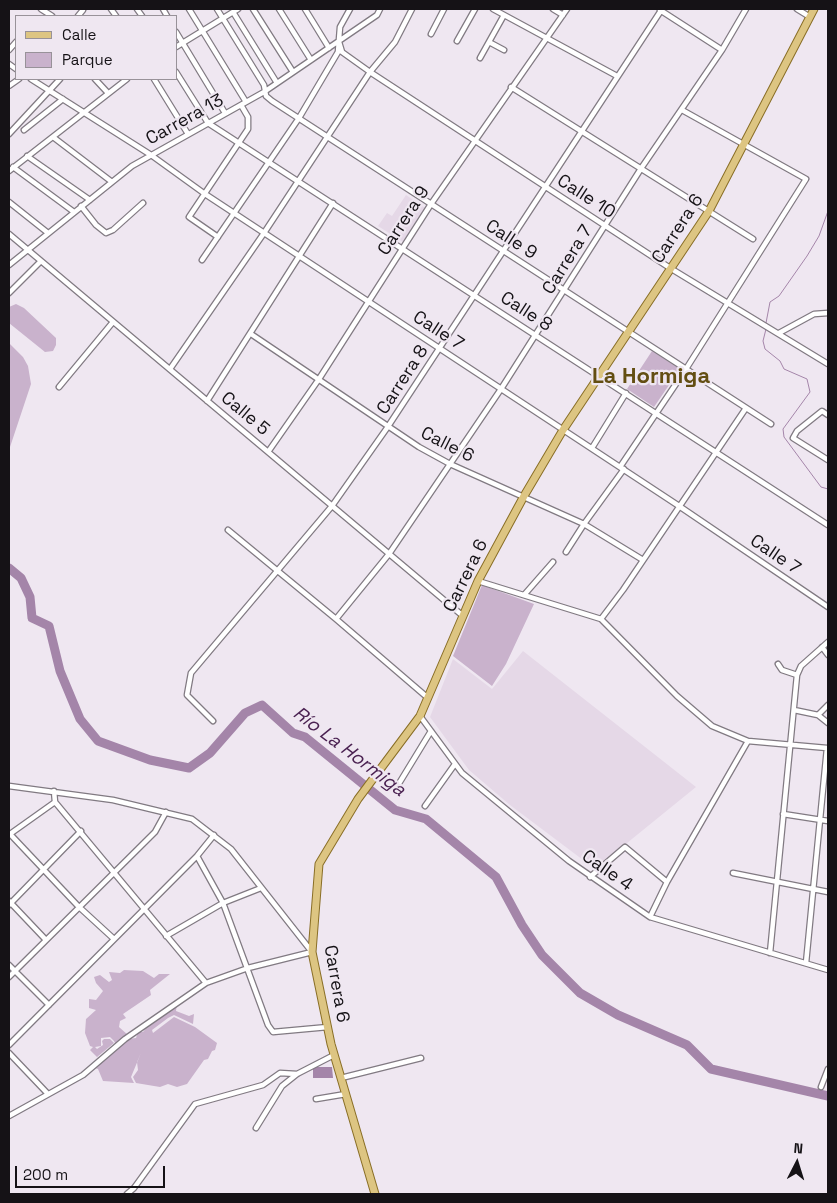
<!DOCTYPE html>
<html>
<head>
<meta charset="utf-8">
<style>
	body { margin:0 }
	#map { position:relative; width:837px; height:1203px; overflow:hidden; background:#efe7f1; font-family:"Space Grotesk",sans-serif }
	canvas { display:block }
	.frame { position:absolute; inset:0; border:10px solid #151216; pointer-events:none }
	.legend { position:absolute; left:15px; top:15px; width:162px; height:65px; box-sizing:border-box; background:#efe7f1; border:1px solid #989299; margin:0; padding:6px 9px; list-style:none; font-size:15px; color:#151216 }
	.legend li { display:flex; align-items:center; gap:10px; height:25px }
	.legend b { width:25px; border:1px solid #989299 }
	.north { position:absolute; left:772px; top:1138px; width:50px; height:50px; -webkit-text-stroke:4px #efe7f1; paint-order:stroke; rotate:5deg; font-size:14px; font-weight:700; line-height:20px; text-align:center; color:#151216 }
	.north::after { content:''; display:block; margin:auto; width:18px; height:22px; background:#151216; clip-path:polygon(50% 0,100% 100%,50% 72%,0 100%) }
	.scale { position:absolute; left:15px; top:1166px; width:150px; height:22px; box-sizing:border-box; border:2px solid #151216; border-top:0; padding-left:6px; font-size:15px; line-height:18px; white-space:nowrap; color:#151216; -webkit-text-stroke:4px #efe7f1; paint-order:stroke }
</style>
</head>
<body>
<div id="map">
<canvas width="837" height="1203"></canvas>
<div class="frame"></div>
<ul class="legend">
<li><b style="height:6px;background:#ddc582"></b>Calle</li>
<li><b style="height:14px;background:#c9b2cc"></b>Parque</li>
</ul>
<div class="north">N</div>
<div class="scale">200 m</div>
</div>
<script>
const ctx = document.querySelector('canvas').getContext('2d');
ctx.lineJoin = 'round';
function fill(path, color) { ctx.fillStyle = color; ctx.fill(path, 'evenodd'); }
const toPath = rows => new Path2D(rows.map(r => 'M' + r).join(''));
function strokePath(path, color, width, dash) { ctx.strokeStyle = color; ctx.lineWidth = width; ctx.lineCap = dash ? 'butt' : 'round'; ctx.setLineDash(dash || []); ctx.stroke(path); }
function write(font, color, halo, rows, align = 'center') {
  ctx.font = font + ' "Space Grotesk",sans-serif'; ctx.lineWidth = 4.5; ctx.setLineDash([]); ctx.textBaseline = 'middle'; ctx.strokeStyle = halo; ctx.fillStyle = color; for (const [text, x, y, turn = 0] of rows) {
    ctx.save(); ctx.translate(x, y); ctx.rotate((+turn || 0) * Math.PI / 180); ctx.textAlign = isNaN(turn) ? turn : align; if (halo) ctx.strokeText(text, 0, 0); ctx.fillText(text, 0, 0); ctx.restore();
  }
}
const built = toPath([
	[406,195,425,208,403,242,378,226,387,213,392,216],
	[523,651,696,787,595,869,510,805,469,770,430,717,453,659,492,689]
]);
const green = toPath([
	[16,304,24,308,56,338,56,345,53,351,45,352,9,323,9,307],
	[9,343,23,357,28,366,31,384,9,450],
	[652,351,680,369,654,407,627,389],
	[482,585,534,604,506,664,492,686,453,656],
	[124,970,143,971,154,978,159,974,170,974,150,990,151,995,123,1014,126,1018,120,1021,119,1027,128,1035,116,1045,114,1041,110,1037,101,1038,101,1046,95,1047,97,1049,103,1045,102,1041,104,1039,110,1039,114,1043,97,1057,90,1050,93,1047,90,1046,85,1033,86,1019,96,1010,89,1008,89,999,96,1000,103,991,96,983,94,977,100,975,109,982,112,980,109,972,120,973],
	[177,1004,176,1011,189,1016,194,1014,193,1024,174,1015,168,1018,152,1030,153,1033,174,1017,195,1027,217,1043,215,1050,212,1051,208,1059,204,1060,187,1084,177,1087,168,1084,160,1087,136,1083,133,1077,138,1070,137,1062,141,1053,131,1077,134,1083,103,1081,98,1069,92,1067,128,1039,136,1038,138,1032,143,1032,151,1022,156,1021]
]);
const water = toPath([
	[313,1067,332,1067,333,1078,313,1078]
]);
const stream = toPath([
	[766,323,770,302,779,296,807,256,819,236,828,211],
	[766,329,763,341,765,349,780,361,784,369,807,379,810,392,783,429,784,437,821,487,828,489]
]);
const river = toPath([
	[9,568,21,578,30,597,32,618,49,626,60,671,80,719,98,741,150,760,189,768,210,753,245,713,262,705,293,733,305,737,395,810,426,819,496,877,522,925,542,955,580,993,618,1015,687,1045,711,1069,828,1096]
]);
const street = toPath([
	[41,9,52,16],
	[111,9,116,16],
	[137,9,142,16],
	[163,9,167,16],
	[189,9,246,102],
	[217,9,264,85,266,96,272,101,771,424],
	[253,9,293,72],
	[279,9,311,60],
	[305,9,329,48],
	[493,9,617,76],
	[553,9,563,15],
	[797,9,810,17],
	[660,10,722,50],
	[233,12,277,83],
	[78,16,83,10],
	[176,32,225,113],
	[431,34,444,9],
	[457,41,475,9],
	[339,42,342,52,370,72,670,268,828,364],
	[489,42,504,50],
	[176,47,238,9],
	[9,50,16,42],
	[480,58,504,15],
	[9,64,16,69],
	[176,72,208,123,828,525],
	[31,79,151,155,205,194,679,506,828,607],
	[95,79,108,93],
	[154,79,188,134],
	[9,86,19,79],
	[511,87,753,239],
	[24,130,63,99],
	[9,134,60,79],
	[53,137,112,182],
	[27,156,90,200],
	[13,167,74,212],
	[9,171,127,79],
	[9,202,48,233],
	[81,206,96,225,106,233,113,230,143,203],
	[9,234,463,616],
	[218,237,189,217,248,129,248,117,241,105],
	[202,260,299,118,338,52,340,27,350,9],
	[9,265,132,166,264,92,377,15,380,9],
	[9,293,41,261],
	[779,333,814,314,828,313],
	[251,334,419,447,450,464,584,524,643,560],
	[170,369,264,233,370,72,395,42,412,9],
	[59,387,113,322],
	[207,401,333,203],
	[828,415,822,411,797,431,793,438,828,460],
	[592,448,626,393],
	[268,452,319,379,431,204,567,9],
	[620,467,686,369,806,179,682,110],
	[228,530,336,619,428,698],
	[566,552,584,524,624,469],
	[478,581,601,619,677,696,712,726,748,741,827,748,806,963],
	[524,595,553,562],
	[336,619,389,554,501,389,642,167,722,50,746,9],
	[601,619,623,590,746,408],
	[822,647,828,655],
	[778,664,782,670,797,675],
	[794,710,818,715,828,723],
	[818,715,828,705],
	[420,716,462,773,569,861,650,917,828,970],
	[213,721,187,695,191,673,332,506,387,428,662,9],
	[9,786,113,800,192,819,231,849,312,952,248,968,206,983,125,1039,83,1075,9,1116],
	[395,790,431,731],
	[54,791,55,802,206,983],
	[55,802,10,834,78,906,114,939],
	[425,806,455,764],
	[783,814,828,821],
	[197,856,223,903,268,1025,273,1032,328,1027],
	[733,873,828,892],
	[590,877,625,847,667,882],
	[9,901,46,940],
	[9,905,81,831],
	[650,917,667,882,748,741],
	[166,936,223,903,261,888],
	[770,953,797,675,801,666,828,642],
	[9,965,49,1005],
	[9,977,155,832,166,812],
	[9,1045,197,856,214,835],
	[9,1053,48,1094],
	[341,1078,421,1058],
	[821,1087,828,1069],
	[316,1099,346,1094],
	[256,1128,282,1086,297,1074,334,1055],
	[127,1194,134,1188,195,1104,263,1085,280,1073,297,1074]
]);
const primary = toPath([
	[375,1194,331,1044,312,952,319,864,358,799,420,716,478,581,524,496,563,430,709,211,814,9]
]);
const streetNames = [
	["Carrera 13",185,120,-29],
	["Calle 10",586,197,33],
	["Carrera 9",404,221,-57],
	["Carrera 6",678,229,-57],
	["Calle 9",511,240,33],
	["Carrera 7",568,260,-58],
	["Calle 8",526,312,33],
	["Calle 7",438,331,33],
	["Carrera 8",403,380,-57],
	["Calle 5",245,414,40],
	["Calle 6",447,445,27],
	["Calle 7",775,555,34],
	["Carrera 6",466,576,-64],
	["Calle 4",607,871,35],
	["Carrera 6",336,984,80]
];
const waterNames = [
	["Río La Hormiga",349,752,37]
];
const districtNames = [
	["La Hormiga",651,377]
];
fill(built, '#e5d8e7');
fill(green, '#c9b2cc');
fill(water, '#a485a9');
strokePath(stream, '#a485a9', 1);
strokePath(river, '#a485a9', 9);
strokePath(street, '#817a82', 7);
strokePath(primary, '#896e26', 9);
strokePath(street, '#fff', 4.5);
strokePath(primary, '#ddc582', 7);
write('18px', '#151216', '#efe7f1', streetNames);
write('italic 19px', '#4b2252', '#efe7f1', waterNames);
write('bold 22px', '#634e12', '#efe7f1', districtNames);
</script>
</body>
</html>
